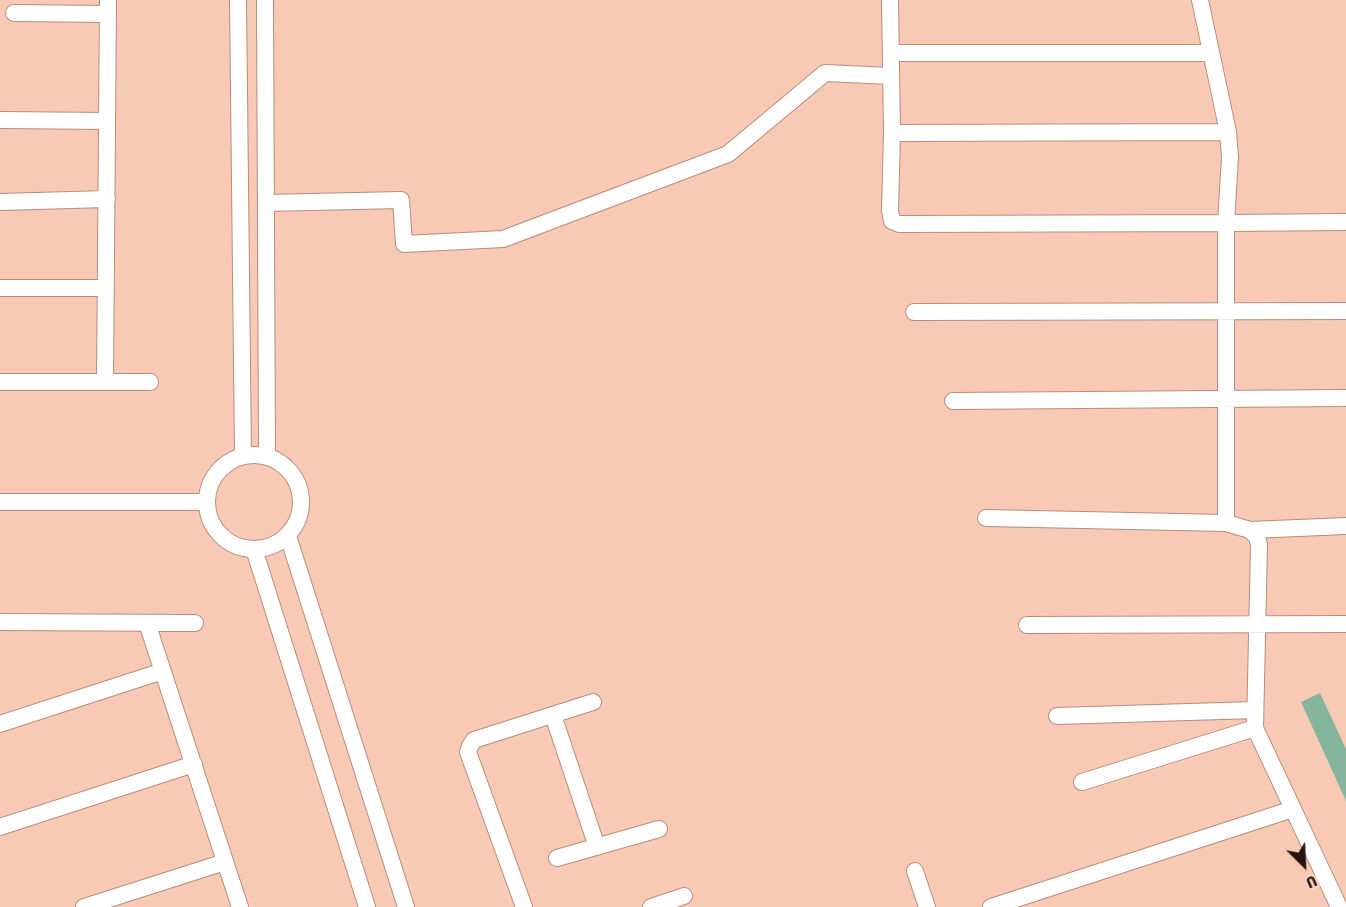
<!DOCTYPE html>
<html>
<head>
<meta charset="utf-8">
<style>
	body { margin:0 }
	#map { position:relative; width:1346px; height:907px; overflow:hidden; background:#f8c9b5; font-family:"Fira Sans Condensed",sans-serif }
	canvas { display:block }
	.north { position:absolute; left:1274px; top:835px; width:60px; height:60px; -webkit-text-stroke:4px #ffd8c9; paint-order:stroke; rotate:156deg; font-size:16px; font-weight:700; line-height:24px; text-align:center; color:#25150e }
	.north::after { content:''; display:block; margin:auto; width:21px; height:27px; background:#25150e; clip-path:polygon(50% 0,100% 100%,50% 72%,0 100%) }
</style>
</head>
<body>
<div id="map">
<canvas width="1346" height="907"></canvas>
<div class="north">U</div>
</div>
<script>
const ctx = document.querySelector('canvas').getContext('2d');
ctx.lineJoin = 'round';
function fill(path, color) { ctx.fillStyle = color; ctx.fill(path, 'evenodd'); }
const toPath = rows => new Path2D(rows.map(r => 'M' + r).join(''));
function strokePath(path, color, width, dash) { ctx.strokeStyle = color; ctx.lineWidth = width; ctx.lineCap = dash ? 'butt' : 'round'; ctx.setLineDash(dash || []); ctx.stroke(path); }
const building = toPath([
	[1320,693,1346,749,1346,801,1301,702]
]);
const minor = toPath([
	[238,0,243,456],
	[265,0,267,456],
	[890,0,892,133],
	[1200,0,1228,132],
	[14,13,108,14],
	[891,53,1211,53],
	[0,120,107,121],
	[0,202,107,199],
	[266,203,401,200,404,244,503,239,728,154,825,73,891,76],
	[0,288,106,288],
	[914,312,1346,311],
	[0,382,150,382],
	[105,382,108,0],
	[953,401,1346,398],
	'207 502a47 47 0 1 1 94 0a47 47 0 1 1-94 0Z',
	[0,502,207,502],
	[986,518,1226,523,1250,530,1257,537,1259,545,1255,728,1339,907],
	[1226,523,1226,223,1230,157,1228,132,892,133,890,211,892,221,899,224,1226,223,1346,222],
	[1250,530,1346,526],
	[288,536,406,907],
	[254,549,367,907],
	[0,622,195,623],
	[147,623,240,907],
	[1027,625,1346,624],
	[553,715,597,847],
	[1057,716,1255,710],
	[0,724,163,671],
	[1082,782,1255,728],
	[0,827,194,764],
	[557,858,659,829],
	[915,871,927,907],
	[84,907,225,862],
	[524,907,468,752,470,746,474,740,593,702],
	[651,907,684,896],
	[991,907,1293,809]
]);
fill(building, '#86b59e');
strokePath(minor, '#b88c7a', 18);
strokePath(minor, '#fff', 16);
</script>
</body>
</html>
